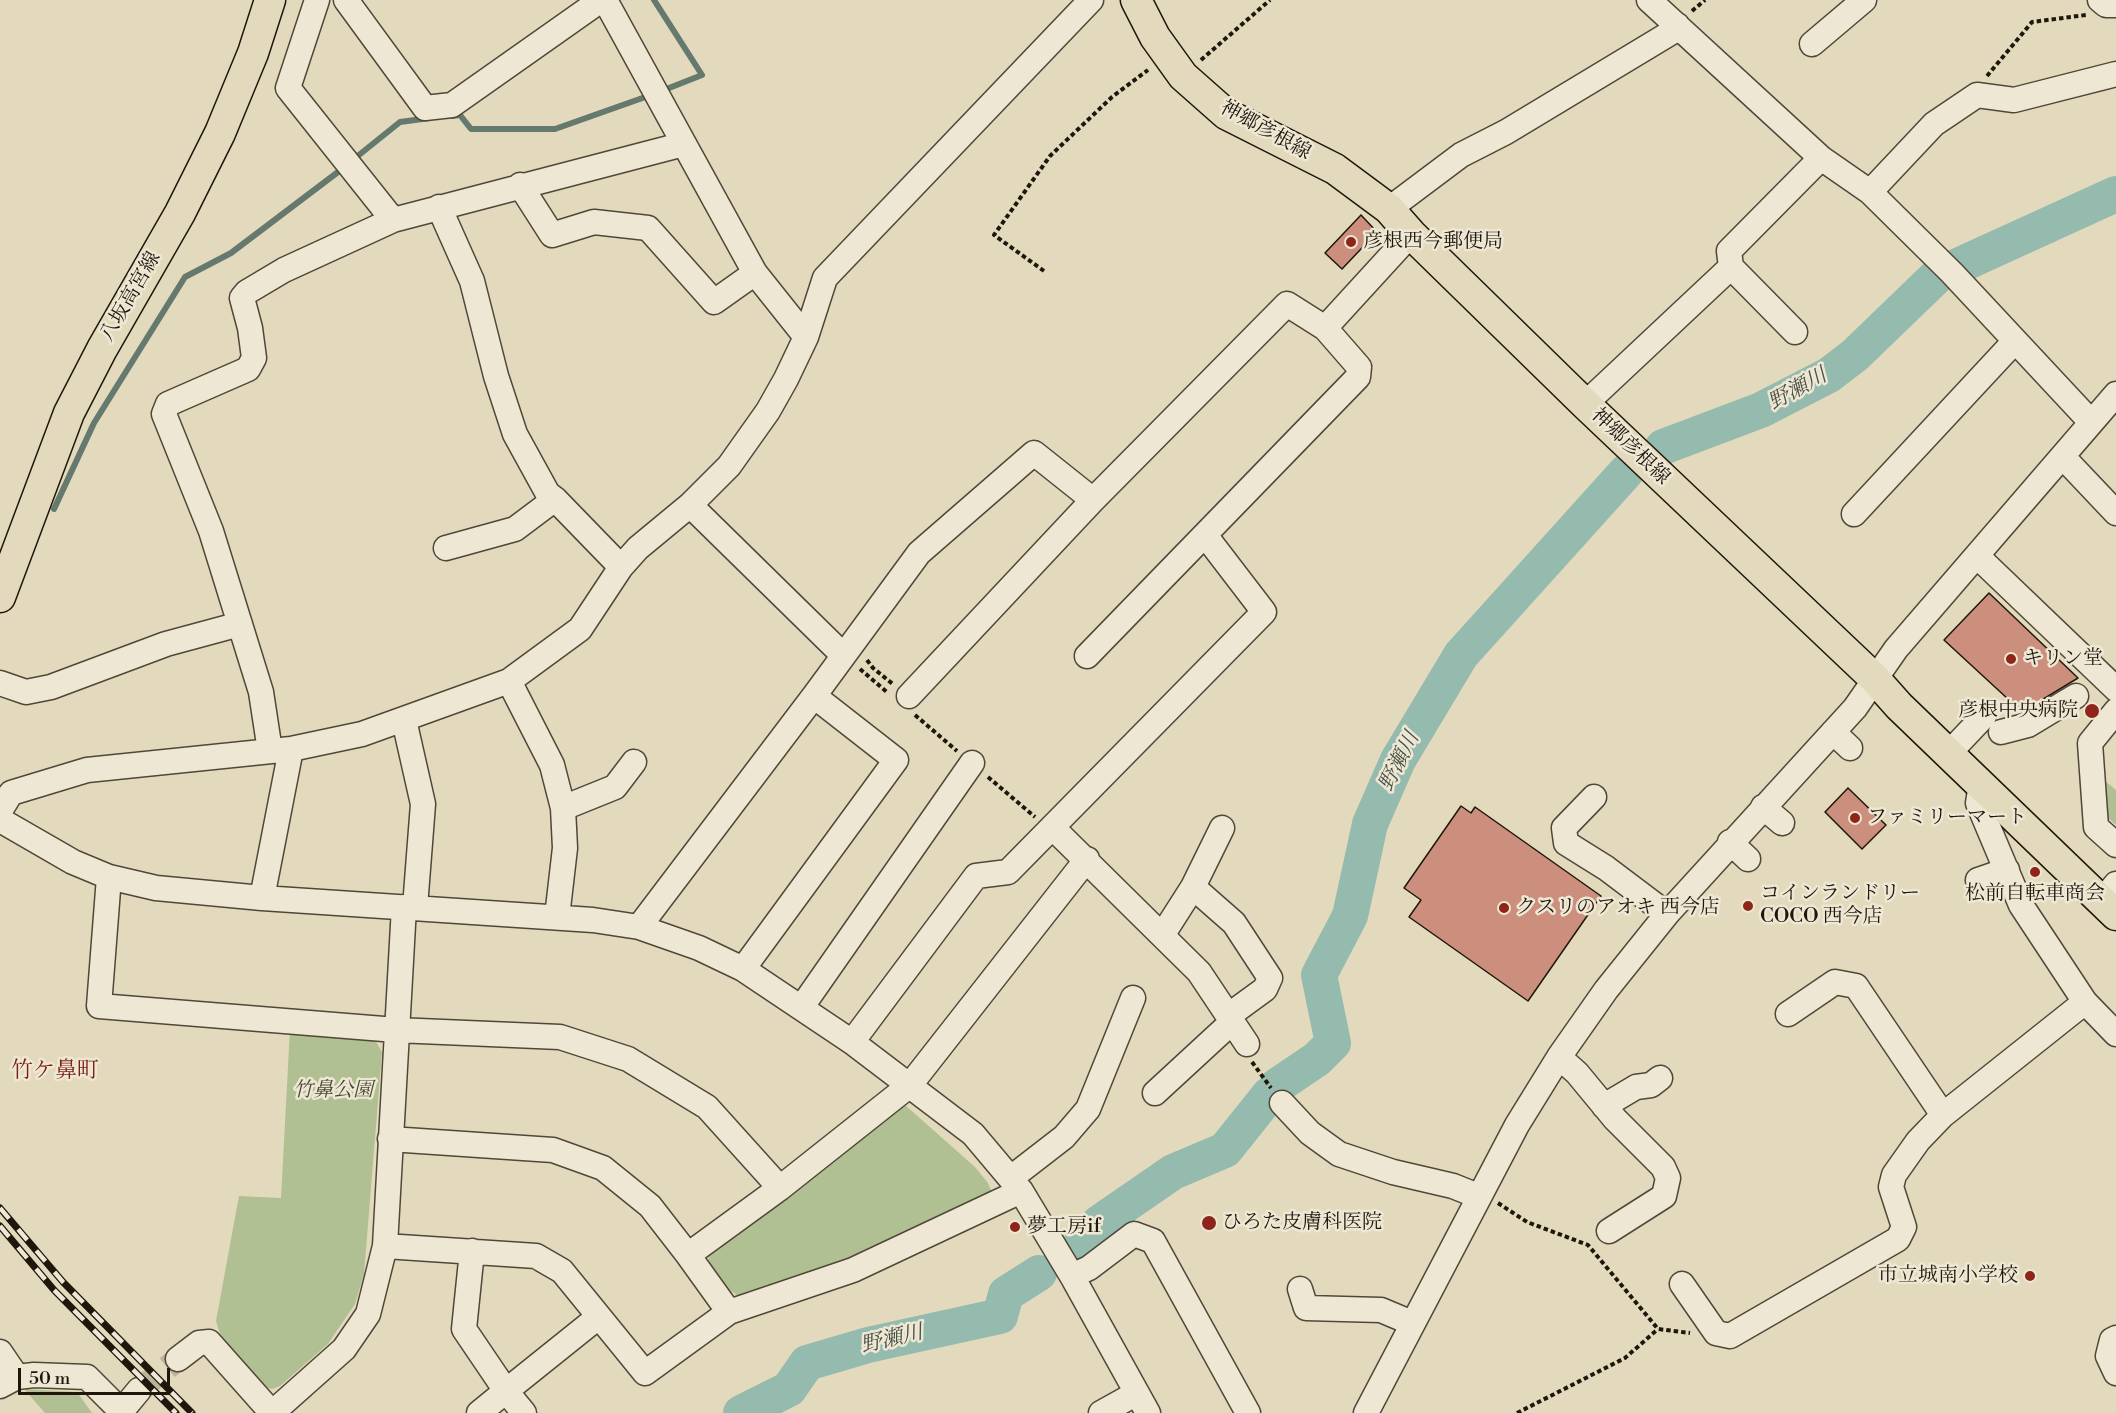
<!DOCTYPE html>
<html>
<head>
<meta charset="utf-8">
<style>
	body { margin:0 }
	#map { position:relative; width:2116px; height:1413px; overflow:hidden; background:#e3dabd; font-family:"Libre Bodoni",serif }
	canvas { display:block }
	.scale { position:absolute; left:18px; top:1368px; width:152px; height:27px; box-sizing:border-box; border:3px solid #1f160c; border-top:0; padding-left:8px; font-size:18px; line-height:21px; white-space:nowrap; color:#1f160c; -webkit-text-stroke:4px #ede7d4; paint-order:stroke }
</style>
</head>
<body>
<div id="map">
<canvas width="2116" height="1413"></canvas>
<div class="scale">50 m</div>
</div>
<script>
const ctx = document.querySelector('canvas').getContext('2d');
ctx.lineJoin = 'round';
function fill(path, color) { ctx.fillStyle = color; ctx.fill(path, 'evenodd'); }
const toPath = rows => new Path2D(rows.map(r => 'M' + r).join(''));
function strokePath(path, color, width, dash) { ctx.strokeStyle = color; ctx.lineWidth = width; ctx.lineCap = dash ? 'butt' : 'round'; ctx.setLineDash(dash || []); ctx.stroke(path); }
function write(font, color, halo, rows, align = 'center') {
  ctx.font = font + ' "Libre Bodoni","Noto Serif JP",serif'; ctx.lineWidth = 5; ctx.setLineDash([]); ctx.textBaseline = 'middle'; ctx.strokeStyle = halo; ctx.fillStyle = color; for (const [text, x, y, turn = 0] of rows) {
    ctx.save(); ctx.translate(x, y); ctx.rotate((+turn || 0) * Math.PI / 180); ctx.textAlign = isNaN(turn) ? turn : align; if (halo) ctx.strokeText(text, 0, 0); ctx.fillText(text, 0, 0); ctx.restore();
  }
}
const green = toPath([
	[2104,780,2116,790,2116,825,2106,816],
	[290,1029,372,1035,382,1052,364,1274,355,1304,328,1344,280,1386,272,1389,264,1387,220,1334,216,1321,239,1196,281,1198],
	[905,1105,975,1167,988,1183,993,1195,839,1268,740,1297,725,1287,708,1267,709,1249],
	[24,1389,77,1392,92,1413,45,1413]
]);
const stream = toPath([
	[654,0,702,75,664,90],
	[452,116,460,115,471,129,555,129,651,95],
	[354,159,400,122,430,118],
	[54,509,94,423,185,277,231,253,342,169]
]);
const river = toPath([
	[1958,266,2116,194],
	[1663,447,1761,410,1829,375,1855,355,1939,274],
	[1277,1086,1317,1059,1333,1043,1319,975,1350,916,1370,824,1398,760,1461,655,1626,472],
	[1081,1244,1099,1223,1173,1172,1225,1150,1269,1095],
	[741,1413,789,1389,807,1363,868,1345,1000,1316,1006,1294,1039,1273]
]);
const building = toPath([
	[1361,215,1377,232,1342,269,1325,253,1361,215],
	[1989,593,2078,678,2022,712,1944,640,1989,593],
	[1848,788,1886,825,1862,849,1825,812,1848,788],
	[1461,806,1471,813,1475,807,1601,896,1528,1001,1409,917,1421,900,1404,888,1461,806]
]);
const minorTunnel = toPath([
	[139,1390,178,1359]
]);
const path = toPath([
	[1692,11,1705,0],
	[1201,60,1270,0],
	[1987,76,2032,22,2086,15],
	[1044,271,994,235,1050,156,1112,97,1148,70],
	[867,660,873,668,894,685],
	[860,669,888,693],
	[915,715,957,751],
	[988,777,1035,817],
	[1252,1062,1271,1088],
	[1498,1203,1527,1222,1588,1245,1658,1329,1690,1333],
	[1517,1413,1625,1358,1658,1329]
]);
const minor = toPath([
	[317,0,288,88,393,220],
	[346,0,425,108,452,105,601,0],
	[605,0,755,273,806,337],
	[1649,0,1821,158,1870,192,1952,273,2091,422],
	[2100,0,2106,5,2116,5],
	[1812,44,1864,0],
	[520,185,552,235,594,222,648,228,714,302,755,273],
	[1870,192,1934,124,1977,95,2014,100,2116,74],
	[439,207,472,281,496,376,515,434,548,494,555,499],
	[1389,209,1461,155,1506,132,1672,32,1677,25],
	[1731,267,1795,332],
	[1585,404,1731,267,1729,251,1821,158],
	[2063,457,2116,513],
	[690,505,843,655],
	[1854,514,2015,341],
	[446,548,515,529,555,499,621,567],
	[1977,556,2116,689],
	[1087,656,1358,377,1359,367,1325,328],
	[509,681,552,765,563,808,565,848,557,917],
	[0,683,26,692,51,687,166,644,240,624],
	[814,696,919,553,1034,453,1093,500],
	[909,696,1093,500,1287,304,1325,328,1411,234],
	[2116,711,2090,743,2096,827,2116,845],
	[404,720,423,804,415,907],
	[1833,732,1850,748],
	[2001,732,2028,725,2076,696],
	[270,751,261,692,211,531,164,414,168,404,248,369,254,358,250,328,242,298,247,292,284,270,393,220,684,144],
	[1949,753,1984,716],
	[1981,784,1978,803,2021,905,2085,1002,2116,1034],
	[1594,797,1564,828,1566,843,1606,868,1667,914],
	[1763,807,1782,823],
	[563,808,615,787,634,762],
	[0,811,11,793,87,770,291,749,362,734,509,681,580,629,621,567,638,548,690,505,729,466,768,411,786,379,806,337,825,278,1091,0],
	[0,820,73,862,109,877,156,888,262,898,593,920,639,927,699,948,743,969,852,1042,973,1134,1021,1191,1072,1276,1148,1413],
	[1053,828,1199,972,1247,1044],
	[1730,842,1748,859],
	[109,877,99,1006,396,1030,560,1037,628,1059,707,1107,780,1188],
	[1978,880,2007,870],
	[1193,887,1234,923,1270,978,1265,989,1228,1016],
	[262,898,291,749],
	[2102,901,2116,884],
	[639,927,814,696,896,760,743,969],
	[1163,934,1193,887,1222,828],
	[801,1008,972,763],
	[1788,1014,1835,982,1856,986,1943,1115],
	[852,1042,976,876,1008,872,1264,612,1205,535],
	[1559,1057,1577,1073,1615,1119,1663,1167,1668,1178,1664,1196,1609,1231],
	[1155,1093,1232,1022],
	[1282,1103,1310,1133,1339,1154,1393,1172,1453,1186,1478,1196],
	[1604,1106,1636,1087,1651,1085,1660,1078],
	[390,1139,553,1150,603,1168,650,1206,688,1255],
	[1011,1178,1064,1137,1088,1109,1133,998],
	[385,1246,536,1256,562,1271,645,1373,729,1312,853,1270,1021,1191],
	[472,1251,464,1329,506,1391,597,1318],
	[1072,1276,1089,1268,1134,1234,1153,1241,1248,1413],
	[1682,1284,1716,1333,1730,1336,1898,1239,1904,1227,1891,1187,1894,1175,1918,1141,1943,1115,2085,1002],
	[1300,1289,1306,1308,1381,1310,1412,1323],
	[729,1312,688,1255,780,1188,910,1085,1087,859],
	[2116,1338,2112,1340,2108,1356,2116,1373],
	[0,1352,17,1377],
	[178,1359,199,1343,209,1342,272,1413,344,1349,368,1314,385,1246,404,907],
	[0,1386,17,1377,34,1375,87,1377,123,1413],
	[120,1413,139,1390],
	[479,1413,506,1391,524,1413],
	[1101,1413,1137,1393],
	[1366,1413,1517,1125,1559,1057,1606,990,1667,914,1855,708,1896,649,2116,394]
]);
const major = toPath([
	[1136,0,1155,37,1183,76,1226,114,1335,169,1389,209,1411,234,1585,404,1875,679,1899,706,2116,915],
	[0,597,69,413,102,349,180,213,220,133,253,53,270,0]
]);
const rail = toPath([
	[0,1208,63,1282,192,1413],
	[0,1226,54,1290,176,1413]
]);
const markers = [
	[1351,242,6,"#8f2418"],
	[2011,659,6,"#8f2418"],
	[2092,711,8,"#8f2418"],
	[1855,818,6,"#8f2418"],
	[2035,872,6,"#8f2418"],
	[1748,906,6,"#8f2418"],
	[1504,908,6,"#8f2418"],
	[1209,1223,8,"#8f2418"],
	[1015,1227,6,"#8f2418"],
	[2030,1276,6,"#8f2418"]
];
const streetNames = [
	["神郷彦根線",1265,131,29],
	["八坂高宮線",131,297,-60],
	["神郷彦根線",1630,447,44]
];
const poiNames = [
	["彦根西今郵便局",1363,242],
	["キリン堂",2023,659],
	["彦根中央病院",2078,711,"right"],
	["ファミリーマート",1867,818],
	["コインランドリー",1760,894],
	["COCO 西今店",1760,917],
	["松前自転車商会",2035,894,"center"],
	["クスリのアオキ 西今店",1516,908],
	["ひろた皮膚科医院",1222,1223],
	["夢工房if",1027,1227],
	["市立城南小学校",2018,1276,"right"]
];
const parkNames = [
	["竹鼻公園",333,1091]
];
const waterNames = [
	["野瀬川",1798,390,-29],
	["野瀬川",1400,762,-63],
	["野瀬川",892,1340,-13]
];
const quarterNames = [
	["竹ケ鼻町",55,1072]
];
fill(green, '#b0c093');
strokePath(stream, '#66796e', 6);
strokePath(river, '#95bbaf', 36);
fill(building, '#cc8f7e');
strokePath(building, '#1f160c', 1.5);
strokePath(minorTunnel, '#bcb39a', 24, [24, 12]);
strokePath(minor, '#504738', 27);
strokePath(major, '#1f160c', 33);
strokePath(path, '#1f160c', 4, [4.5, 3]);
strokePath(minor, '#ede7d4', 24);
strokePath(major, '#e3dabd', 30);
strokePath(rail, '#1f160c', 7);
strokePath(rail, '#ede7d4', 4.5, [14]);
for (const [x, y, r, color] of markers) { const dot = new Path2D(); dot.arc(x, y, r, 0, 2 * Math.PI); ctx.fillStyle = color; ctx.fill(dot); strokePath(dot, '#ede7d4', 2); }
write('20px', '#1f160c', '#ede7d4', streetNames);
write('20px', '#1f160c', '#ede7d4', poiNames, 'left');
write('italic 20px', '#4a4934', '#ede7d4', parkNames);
write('italic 21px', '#485045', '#ede7d4', waterNames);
write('22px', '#7a1f14', '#ede7d4', quarterNames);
</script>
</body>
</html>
